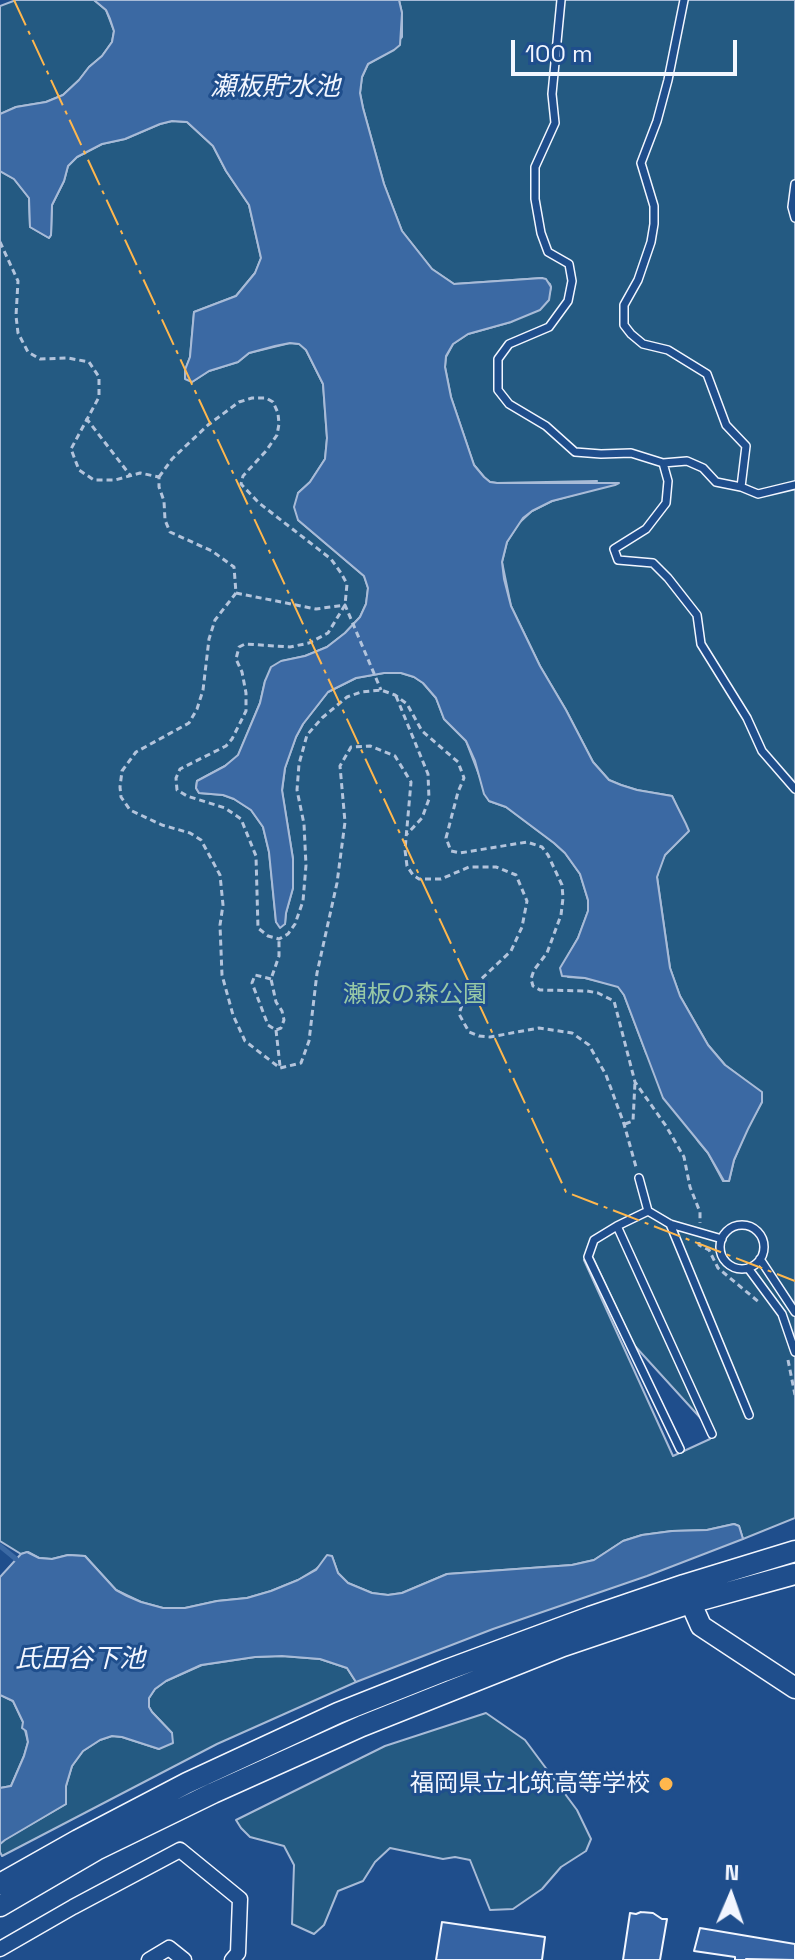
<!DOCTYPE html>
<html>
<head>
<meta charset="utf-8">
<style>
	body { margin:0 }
	#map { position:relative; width:795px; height:1960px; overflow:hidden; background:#1f4e8c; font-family:"Space Grotesk",sans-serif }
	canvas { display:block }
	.north { position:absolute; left:691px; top:1856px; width:80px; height:80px; -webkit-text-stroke:6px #1f4e8c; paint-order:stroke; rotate:2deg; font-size:22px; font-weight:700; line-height:32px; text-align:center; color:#f2f6ff }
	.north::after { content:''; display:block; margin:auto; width:28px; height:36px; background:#f2f6ff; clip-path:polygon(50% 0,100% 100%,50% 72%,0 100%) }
	.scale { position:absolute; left:511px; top:40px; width:226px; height:36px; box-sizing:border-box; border:4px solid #f2f6ff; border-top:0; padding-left:10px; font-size:24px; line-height:28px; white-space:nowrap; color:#f2f6ff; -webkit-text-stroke:6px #1f4e8c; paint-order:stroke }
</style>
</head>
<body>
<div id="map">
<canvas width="795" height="1960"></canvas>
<div class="north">N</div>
<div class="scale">100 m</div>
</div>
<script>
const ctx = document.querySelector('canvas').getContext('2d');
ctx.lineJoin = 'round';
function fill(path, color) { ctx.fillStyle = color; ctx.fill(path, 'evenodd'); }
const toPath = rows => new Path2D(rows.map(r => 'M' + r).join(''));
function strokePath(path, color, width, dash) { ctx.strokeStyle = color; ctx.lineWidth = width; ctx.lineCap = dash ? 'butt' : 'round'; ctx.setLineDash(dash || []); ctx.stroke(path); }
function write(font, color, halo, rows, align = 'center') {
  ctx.font = font + ' "Space Grotesk","Noto Sans JP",sans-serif'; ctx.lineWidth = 6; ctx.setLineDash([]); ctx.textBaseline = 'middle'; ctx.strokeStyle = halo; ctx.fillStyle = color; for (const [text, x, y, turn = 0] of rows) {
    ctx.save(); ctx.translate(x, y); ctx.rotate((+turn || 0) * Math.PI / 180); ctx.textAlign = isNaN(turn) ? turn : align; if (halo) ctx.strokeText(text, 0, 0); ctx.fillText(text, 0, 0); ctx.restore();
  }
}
const green = toPath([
	[16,0,94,0,106,10,114,31,112,42,102,56,89,67,79,80,63,95,46,102,16,107,0,114,0,6,16,0],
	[399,0,795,0,795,1518,743,1539,739,1526,734,1524,707,1530,672,1531,642,1535,623,1541,594,1560,572,1565,447,1574,402,1593,388,1595,372,1593,348,1583,338,1573,332,1556,316,1569,298,1580,271,1591,247,1598,217,1601,185,1608,163,1608,141,1602,116,1590,85,1556,68,1555,52,1559,39,1558,28,1552,21,1554,0,1541,0,171,14,179,29,198,30,227,49,238,51,235,52,205,64,181,68,166,77,157,102,144,125,139,160,124,172,121,187,122,213,146,226,171,249,205,261,258,255,273,236,296,194,312,190,357,185,370,192,382,209,371,238,362,249,353,290,343,300,344,306,350,323,384,327,438,325,459,310,482,298,493,298,520,364,576,368,588,366,604,360,617,345,633,327,647,305,656,282,661,265,681,260,703,238,756,225,766,197,781,196,788,199,793,223,795,234,799,251,810,263,827,269,852,276,922,285,924,286,913,293,888,293,859,282,791,285,768,296,737,303,724,328,692,356,678,384,673,401,673,414,677,423,683,436,698,444,719,466,741,489,801,506,807,554,843,565,853,580,874,588,900,588,911,578,938,561,968,568,977,585,978,618,986,624,995,646,1053,698,1141,708,1153,723,1181,729,1181,734,1160,747,1129,762,1102,762,1093,725,1065,708,1045,680,996,670,968,657,877,660,865,665,855,688,831,672,796,637,790,621,785,609,780,593,762,566,710,540,666,511,606,502,562,507,542,519,523,532,511,552,501,588,491,597,481,497,483,490,482,484,477,474,465,451,397,445,367,446,357,453,344,468,334,511,322,548,300,551,287,550,284,542,278,454,284,432,269,402,231,384,184,363,108,360,93,362,77,368,64,386,54,402,37,402,13,399,0],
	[593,1258,634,1345,705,1423,710,1439,673,1456,584,1260,593,1258],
	[282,1656,320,1659,347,1668,356,1682,217,1744,2,1856,0,1852,0,1844,4,1840,66,1804,66,1786,72,1766,83,1751,100,1740,112,1736,122,1737,159,1749,172,1733,152,1712,149,1707,149,1698,155,1689,166,1681,202,1665,255,1657,282,1656],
	[0,1695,13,1701,23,1722,28,1742,24,1756,11,1786,0,1788,0,1695],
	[486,1713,525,1740,577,1810,591,1839,586,1851,561,1867,542,1889,513,1909,490,1910,470,1860,455,1857,443,1859,390,1848,375,1862,363,1881,338,1891,324,1925,314,1934,292,1924,294,1865,284,1846,250,1837,241,1828,236,1820,385,1746,486,1713]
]);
const water = toPath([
	[94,0,399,0,402,13,400,45,394,50,368,64,362,77,360,93,363,108,384,184,402,231,432,269,454,284,542,278,546,279,551,287,549,300,540,310,511,322,468,334,453,344,446,356,445,367,451,397,474,465,484,477,490,482,497,483,619,483,615,485,552,501,532,511,523,518,507,542,502,562,504,579,511,606,540,666,566,710,593,762,609,780,621,785,637,790,672,796,686,824,689,831,665,855,657,877,670,968,680,996,708,1045,725,1065,762,1092,762,1102,748,1129,734,1160,729,1181,724,1181,708,1153,663,1098,624,995,618,987,585,978,562,976,560,968,578,938,588,911,588,900,580,874,565,853,554,843,506,807,489,801,484,794,475,761,466,741,444,719,436,698,423,683,414,677,401,673,384,673,356,678,328,692,303,724,296,737,285,768,282,790,293,859,293,888,286,913,285,924,280,928,276,922,269,852,263,827,251,810,234,799,223,795,199,793,196,788,197,781,225,766,238,755,260,703,265,681,271,667,281,661,305,656,327,647,345,633,360,617,366,604,368,588,364,576,298,520,294,507,298,493,310,482,325,459,327,438,323,384,306,350,299,344,290,343,275,346,249,353,238,362,209,371,192,382,185,379,185,370,190,357,194,312,236,296,255,273,261,258,249,205,226,171,213,146,187,122,172,121,160,124,125,139,102,144,77,157,68,166,64,181,52,205,51,235,49,238,30,227,29,198,14,179,0,171,0,114,16,107,46,102,63,95,79,80,89,67,102,56,112,42,114,31,110,19,106,10,94,0],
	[734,1524,739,1526,743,1539,647,1576,493,1629,356,1682,347,1668,320,1659,282,1656,255,1657,201,1665,166,1681,155,1689,149,1698,149,1707,152,1712,172,1733,173,1743,159,1749,122,1737,112,1736,100,1740,83,1751,72,1766,66,1786,66,1804,5,1840,0,1844,0,1788,11,1786,24,1756,28,1742,26,1731,22,1728,23,1722,13,1701,0,1695,0,1577,21,1554,27,1552,39,1558,52,1559,68,1555,85,1556,116,1590,127,1596,141,1602,163,1608,185,1608,217,1601,247,1598,271,1591,298,1580,316,1570,327,1555,332,1556,338,1573,348,1583,372,1593,388,1595,402,1593,447,1574,572,1565,594,1560,623,1541,642,1535,672,1531,707,1530,734,1524]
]);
const stream = toPath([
	[0,1546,16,1559]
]);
const building = toPath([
	[641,1912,653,1913,662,1919,667,1919,660,1960,623,1960,630,1913,636,1914,641,1912],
	[442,1922,545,1937,542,1960,436,1960,442,1922],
	[700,1928,795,1944,795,1960,746,1959,746,1960,735,1960,735,1957,694,1951,700,1928]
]);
const path = toPath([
	[0,242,18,281,16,316,18,333,28,352,40,359,68,358,89,362,99,377,99,397,71,449,79,470,94,480,115,480,140,473,159,477,159,487,164,501,165,520,170,532,212,551,234,567,236,593,215,620,209,639,203,690,197,709,189,723,136,752,122,771,120,787,121,797,130,810,162,825,190,833,201,840,220,875,223,905,220,925,222,975,233,1015,245,1041,280,1068,301,1063,309,1041,317,973,337,883,345,822,340,766,351,747,370,746,395,756,411,782,405,850,407,866,413,875,419,879,441,879,469,867,496,867,516,875,527,901,522,927,511,951,478,982,463,1002,459,1014,469,1032,479,1036,490,1037,539,1028,572,1033,589,1045,606,1075,624,1124,636,1167],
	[86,418,130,475],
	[159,477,172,459,208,425,239,402,252,398,266,398,273,402,278,413,279,424,277,435,266,451,243,476,241,484,259,503,331,559,341,573,347,584,345,605,328,633,309,643,290,647,245,644,239,647,236,659,242,672,246,693,246,711,232,739,226,746,180,769,176,778,177,790,187,796,225,808,241,819,256,856,258,928,268,936,279,939,288,934,295,924,303,901,306,865,304,824,297,790,299,764,307,735,322,718,347,697,361,692,381,690,395,695,407,704,422,731,458,762,464,778,458,792,446,838,451,851,460,853,527,842,542,847,548,855,562,885,563,898,561,915,547,953,534,970,531,979,533,986,540,990,587,991,598,993,614,1001,635,1082,666,1126,684,1157,690,1187,700,1212,700,1223],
	[236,593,316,609,345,605,381,690],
	[396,696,428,774,429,799,422,818,407,834],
	[271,979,255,975,252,983,268,1025,276,1030,281,1028,284,1020,282,1011,276,1002,271,979,279,956,279,939],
	[276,1030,280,1066],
	[625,1124,633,1121,635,1082],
	[699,1242,699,1245,709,1250,718,1268,760,1303],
	[788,1360,795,1395]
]);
const lane = toPath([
	[561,0,552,94,555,123,535,167,535,199,541,233,548,252,569,264,572,281,568,301,549,327,509,344,498,359,498,390,509,404,546,426,575,452,601,454,631,453,663,463,687,461,703,468,716,482,741,487,746,446,726,425,707,374,668,350,643,344,631,334,624,325,624,305,638,280,651,242,654,224,654,206,641,163,657,121,668,80,684,0],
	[795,184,792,207,795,218],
	[663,463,668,481,666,503,646,529,614,549,618,560,653,563,668,578,697,615,701,644,747,718,762,751,795,789],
	[741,487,758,494,795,485],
	[639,1178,648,1211,670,1224,722,1239],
	[648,1211,617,1226,594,1240,588,1257,680,1449],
	[670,1224,749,1415],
	'720 1247a22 22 0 1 1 44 0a22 22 0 1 1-44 0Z',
	[617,1226,712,1434],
	[760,1259,795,1312],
	[748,1268,782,1314,795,1352]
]);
const street = toPath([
	[0,1949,73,1907,180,1850,240,1899,238,1953,232,1960],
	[149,1960,169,1948,184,1960]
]);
const secondary = toPath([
	[686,1592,701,1626,795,1688],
	[0,1884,78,1840,187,1783,338,1713,444,1671,590,1617,684,1585,795,1551],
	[0,1906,96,1850,213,1793,362,1726,563,1646,690,1603,795,1574]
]);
const power = toPath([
	[14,0,566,1192,795,1281]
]);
const markers = [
	[666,1784,8,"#ffb74d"]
];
const parkNames = [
	["瀬板の森公園",415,995]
];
const poiNames = [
	["福岡県立北筑高等学校",650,1784]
];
const waterNames = [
	["瀬板貯水池",275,88],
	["氏田谷下池",80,1660]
];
fill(green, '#245a82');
strokePath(green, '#a8bbd7', 2);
fill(water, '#3b69a3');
strokePath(water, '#a8bbd7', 2);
strokePath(stream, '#3b69a3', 5);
fill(building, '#3563a3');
strokePath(building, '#f2f6ff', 2);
strokePath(lane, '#f2f6ff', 10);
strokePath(street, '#f2f6ff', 17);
strokePath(secondary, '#f2f6ff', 23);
strokePath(path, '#b3c4dc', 3, [6, 4]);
strokePath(lane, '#1f4e8c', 7);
strokePath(street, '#1f4e8c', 14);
strokePath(secondary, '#1f4e8c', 20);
strokePath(power, '#ffb74d', 2, [28, 6, 4, 6]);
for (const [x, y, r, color] of markers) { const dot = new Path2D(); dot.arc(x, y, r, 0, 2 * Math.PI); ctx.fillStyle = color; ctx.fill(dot); strokePath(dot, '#1f4e8c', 3); }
write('24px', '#97c8a6', '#1f4e8c', parkNames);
write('24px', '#f2f6ff', '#1f4e8c', poiNames, 'right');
write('italic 26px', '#f2f6ff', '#1f4e8c', waterNames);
</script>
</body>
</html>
